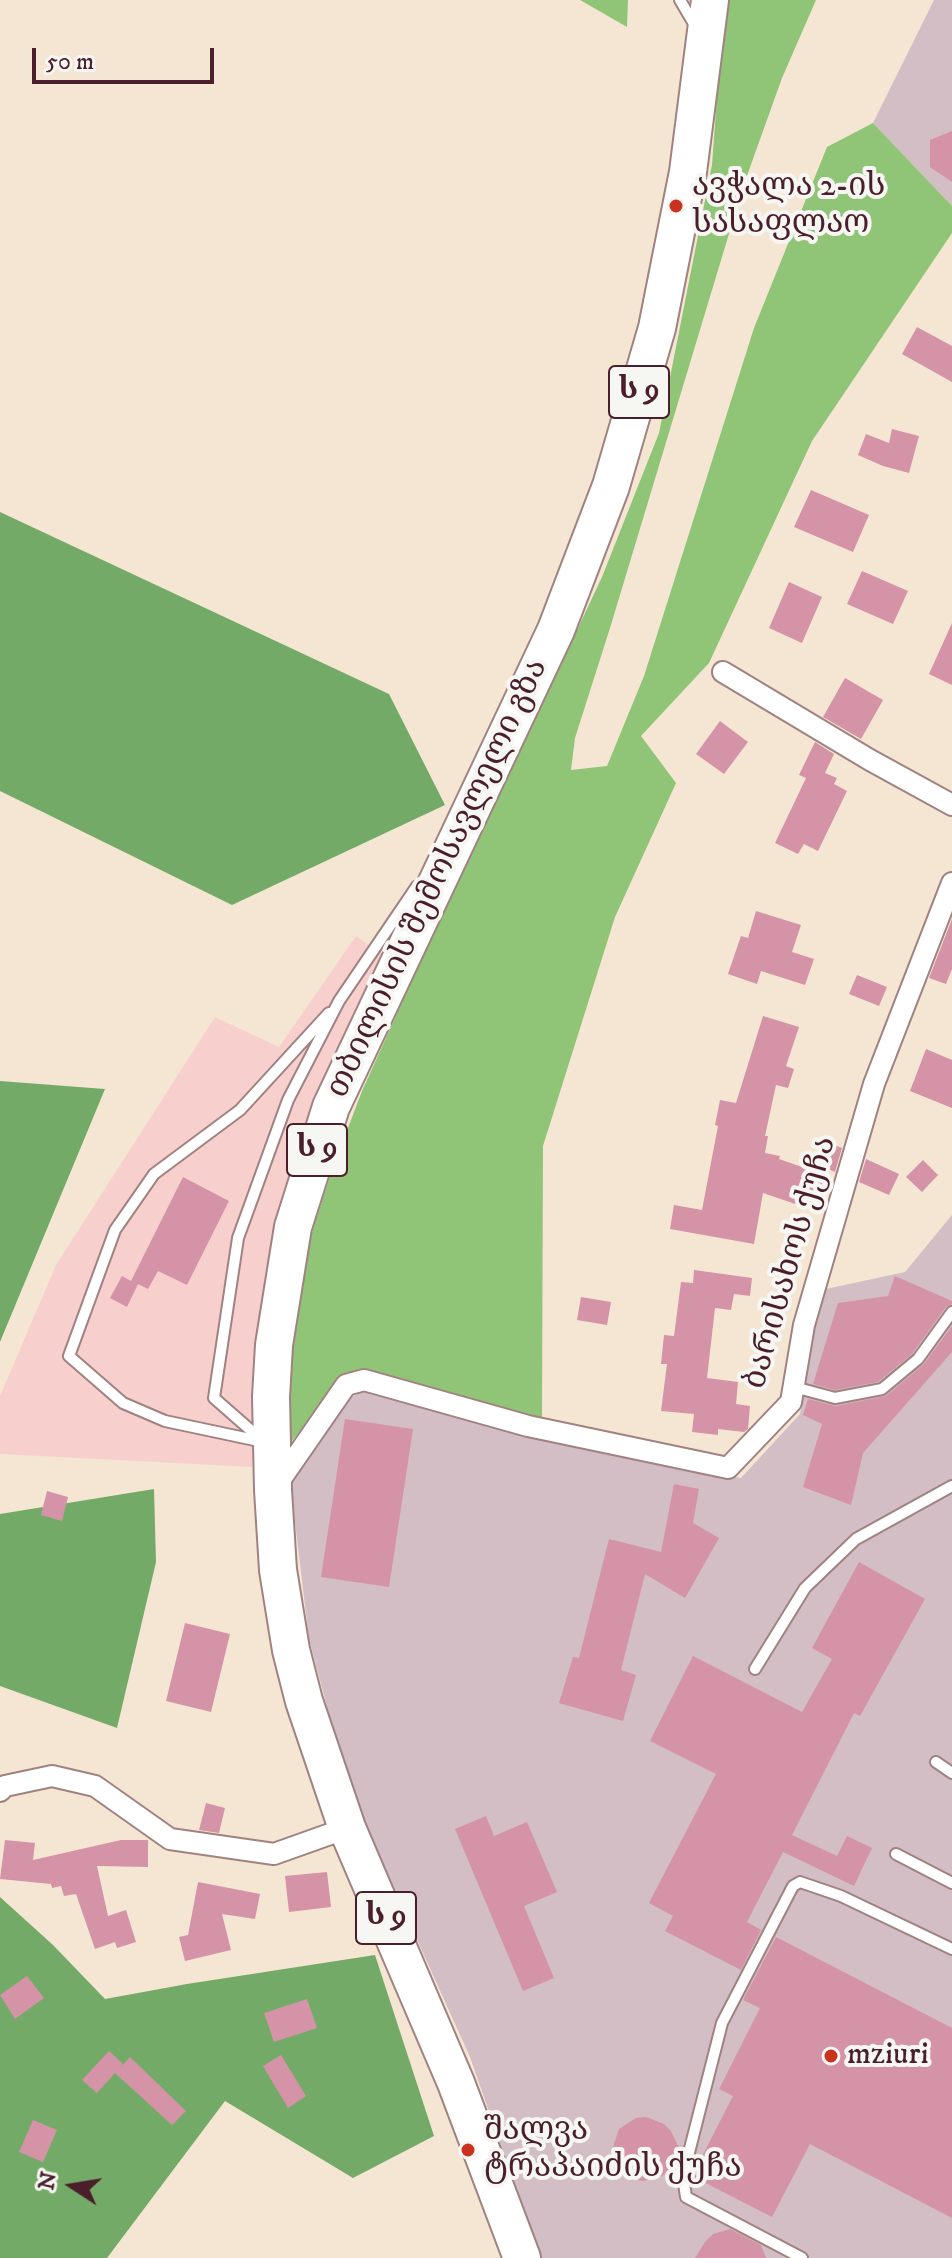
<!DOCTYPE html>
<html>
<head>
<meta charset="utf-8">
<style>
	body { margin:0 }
	#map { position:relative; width:952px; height:2258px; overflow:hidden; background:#f5e6d4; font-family:"IM FELL DW Pica",serif }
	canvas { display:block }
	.north { position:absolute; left:32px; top:2146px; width:80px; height:80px; -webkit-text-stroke:6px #f6f6f2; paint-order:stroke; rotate:282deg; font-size:22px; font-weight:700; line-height:32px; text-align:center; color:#4a1f2b }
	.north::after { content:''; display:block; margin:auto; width:28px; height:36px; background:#4a1f2b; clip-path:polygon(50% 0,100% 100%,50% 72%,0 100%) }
	.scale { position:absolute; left:32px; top:48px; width:182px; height:36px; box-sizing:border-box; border:4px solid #4a1f2b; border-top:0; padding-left:10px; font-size:24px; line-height:28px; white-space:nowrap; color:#4a1f2b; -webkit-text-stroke:6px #f6f6f2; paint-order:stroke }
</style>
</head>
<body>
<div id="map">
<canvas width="952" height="2258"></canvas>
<div class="north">N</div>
<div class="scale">50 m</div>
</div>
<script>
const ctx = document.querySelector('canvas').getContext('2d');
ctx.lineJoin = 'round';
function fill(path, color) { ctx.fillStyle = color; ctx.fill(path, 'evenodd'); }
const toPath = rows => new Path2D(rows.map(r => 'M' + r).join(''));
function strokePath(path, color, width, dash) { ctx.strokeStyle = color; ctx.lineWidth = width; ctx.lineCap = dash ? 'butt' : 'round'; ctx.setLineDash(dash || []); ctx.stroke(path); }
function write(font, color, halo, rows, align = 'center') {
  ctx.font = font + ' "IM FELL DW Pica","Noto Serif Georgian",serif'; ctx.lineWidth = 8; ctx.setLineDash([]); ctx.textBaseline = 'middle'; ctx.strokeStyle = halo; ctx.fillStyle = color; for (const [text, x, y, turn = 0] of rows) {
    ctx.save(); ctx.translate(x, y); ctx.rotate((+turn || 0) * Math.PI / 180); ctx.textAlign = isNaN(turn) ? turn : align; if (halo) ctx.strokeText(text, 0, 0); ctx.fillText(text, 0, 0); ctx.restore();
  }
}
const built = toPath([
	[356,936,387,958,273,1307,252,1467,0,1454,0,1396,56,1265,215,1017,279,1047]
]);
const industrial = toPath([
	[934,0,952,0,952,206,873,123],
	[952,1215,952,2258,540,2258,470,2057,349,1789,309,1639,290,1480,346,1399,366,1390,526,1436,741,1478,800,1414,821,1290,905,1272]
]);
const green = toPath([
	[580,0,628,0,627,27],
	[724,0,816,0,782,78,744,184,610,628,575,738,571,770,607,766,644,676,754,328,827,147,873,123,952,206,952,233,812,441,709,663,641,736,676,783,615,917,543,1146,542,1418,365,1369,333,1389,288,1446,286,1354,305,1254,332,1170,362,1091,409,987,602,577,659,433,712,165]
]);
const forest = toPath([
	[0,512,389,694,445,805,232,905,0,791],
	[0,1081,105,1089,0,1342],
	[154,1489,156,1562,117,1728,0,1686,0,1514],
	[0,1897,53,1945,105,1999,187,1984,375,1955,434,2136,353,2178,225,2101,107,2258,0,2258]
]);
const building = toPath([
	[952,131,952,182,930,167,930,140],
	[917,327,952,346,952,382,902,354],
	[892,429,919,436,909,473,883,466,858,455,866,434,889,443],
	[811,490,869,515,853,552,794,527],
	[862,571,908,591,893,624,847,604],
	[789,582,822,597,802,643,769,628],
	[952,623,952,685,929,674],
	[845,678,883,700,861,739,823,717],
	[720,721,748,742,724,774,696,754],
	[815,742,834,754,825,773,837,778,834,784,847,791,818,851,804,844,798,854,775,843,806,778,799,775],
	[756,911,801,925,792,952,814,959,805,985,761,971,757,984,728,974,741,936,748,938],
	[952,919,952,969,946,984,929,978],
	[857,975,887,987,879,1006,849,994],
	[763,1016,799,1027,786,1066,794,1069,788,1088,776,1085,765,1136,768,1136,765,1153,780,1156,779,1159,825,1175,813,1210,763,1193,754,1244,670,1229,674,1205,702,1210,718,1126,715,1125,720,1100,736,1103],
	[926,1049,952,1060,952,1108,910,1091],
	[822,1140,842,1148,835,1172,814,1163],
	[866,1159,899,1174,889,1195,859,1182],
	[923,1160,938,1175,922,1192,906,1177],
	[183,1177,229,1201,187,1285,158,1271,148,1289,138,1284,127,1307,110,1298,122,1276,131,1281],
	[694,1270,752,1278,750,1296,734,1294,731,1310,715,1308,707,1378,738,1382,736,1404,750,1406,748,1429,744,1432,718,1429,718,1435,692,1432,694,1414,661,1411,667,1364,661,1364,664,1335,674,1336,681,1282,693,1283],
	[895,1276,952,1301,952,1304,946,1307,912,1354,878,1382,835,1390,813,1384,838,1303,888,1296],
	[581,1297,611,1302,607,1325,577,1320],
	[952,1326,952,1352,863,1453,851,1505,803,1487,822,1424,803,1415,808,1399,836,1406,886,1396,923,1365],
	[345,1419,413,1429,389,1587,321,1577],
	[674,1484,699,1489,693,1523,719,1538,685,1598,645,1574,621,1670,636,1675,623,1721,559,1703,573,1657,579,1658,609,1539,661,1552],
	[47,1491,68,1497,62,1521,41,1515],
	[859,1562,925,1599,860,1716,854,1713,792,1835,837,1856,847,1836,872,1848,854,1886,783,1852,747,1922,761,1930,741,1970,665,1931,673,1916,649,1903,716,1774,650,1741,693,1656,802,1712,832,1659,812,1648],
	[185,1623,230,1634,211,1712,166,1701],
	[206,1803,225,1808,219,1833,199,1830],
	[486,1816,494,1836,527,1822,557,1892,524,1906,554,1978,523,1991,455,1829],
	[5,1840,35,1843,33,1860,121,1840,148,1840,148,1867,97,1866,108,1916,126,1910,136,1942,117,1948,115,1942,95,1949,76,1894,64,1896,61,1886,52,1888,51,1884,0,1879],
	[327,1872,331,1907,289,1912,285,1876],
	[198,1882,260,1894,255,1919,222,1914,231,1950,185,1961,179,1937,188,1935],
	[776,1937,952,2028,952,2218,810,2144,772,2217,692,2176,733,2096,719,2089,760,2008,743,2000],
	[27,1976,44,1998,15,2019,0,1995],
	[307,1999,317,2028,274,2042,264,2013],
	[109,2051,123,2064,120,2068,130,2057,186,2111,172,2125,115,2073,97,2093,82,2080],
	[281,2055,306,2096,288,2108,263,2066],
	[646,2117,664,2124,671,2131,681,2152,677,2168,673,2166,662,2176,643,2181,633,2179,618,2167,613,2147,619,2129,636,2118],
	[33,2120,57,2130,43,2162,19,2152],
	[730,2229,761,2245,766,2258,695,2258,705,2242,713,2234]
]);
const lane = toPath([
	[680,0,697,29],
	[794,1387,835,1398,882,1389,918,1359,952,1312],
	[263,1441,214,1398,238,1238,288,1100,339,1001,417,886],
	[264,1442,165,1421,123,1403,69,1356,115,1230,154,1174,240,1110,329,1013],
	[755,1669,805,1588,856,1539,952,1486],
	[936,1762,952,1773],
	[896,1854,952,1883],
	[802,2258,686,2197,683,2176,722,2023,793,1886,800,1882,841,1896,952,1949]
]);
const street = toPath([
	[723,672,870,760,952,805],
	[276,1486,346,1385,364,1380,528,1426,728,1468,791,1402,804,1325,874,1084,952,883],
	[0,1791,5,1786,52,1776,95,1786,170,1839,274,1854,347,1828]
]);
const highway = toPath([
	[522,2258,456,2083,347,1828,304,1701,291,1650,278,1570,273,1490,271,1397,274,1345,293,1227,331,1107,556,630,611,486,657,328,688,172,710,0]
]);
const markers = [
	[676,206,8,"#c8321e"],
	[831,2056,8,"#c8321e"],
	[468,2150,8,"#c8321e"]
];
const shields = [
	[639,392,60],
	[317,1150,60],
	[386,1918,60]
];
const shieldNames = [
	["ს 9",639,392],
	["ს 9",317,1150],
	["ს 9",386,1918]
];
const poiNames = [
	["ავჭალა 2-ის",692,188],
	["სასაფლაო",692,225],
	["mziuri",847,2056],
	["შალვა",484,2132],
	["ტრაპაიძის ქუჩა",484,2169]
];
const streetNames = [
	["თბილისის შემოსავლელი გზა",439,879,-65],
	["ბარისახოს ქუჩა",792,1263,-74]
];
fill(built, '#f7d0ce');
fill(industrial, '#d2bec4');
fill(green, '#90c476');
fill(forest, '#74aa67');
fill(building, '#d593a7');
strokePath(lane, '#a08280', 14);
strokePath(street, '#a08280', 24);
strokePath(highway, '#a08280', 40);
strokePath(lane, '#fff', 10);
strokePath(street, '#fff', 20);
strokePath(highway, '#fff', 36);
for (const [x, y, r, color] of markers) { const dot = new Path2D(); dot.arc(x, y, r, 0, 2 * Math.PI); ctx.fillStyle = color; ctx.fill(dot); strokePath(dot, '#f6f6f2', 3); }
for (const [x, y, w] of shields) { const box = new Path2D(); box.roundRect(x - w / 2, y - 26, w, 52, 6); ctx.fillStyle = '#f6f6f2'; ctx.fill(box); strokePath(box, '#4a1f2b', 2); }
write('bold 30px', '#4a1f2b', null, shieldNames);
write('32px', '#4a1f2b', '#f6f6f2', poiNames, 'left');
write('32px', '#4a1f2b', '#f6f6f2', streetNames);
</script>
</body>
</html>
